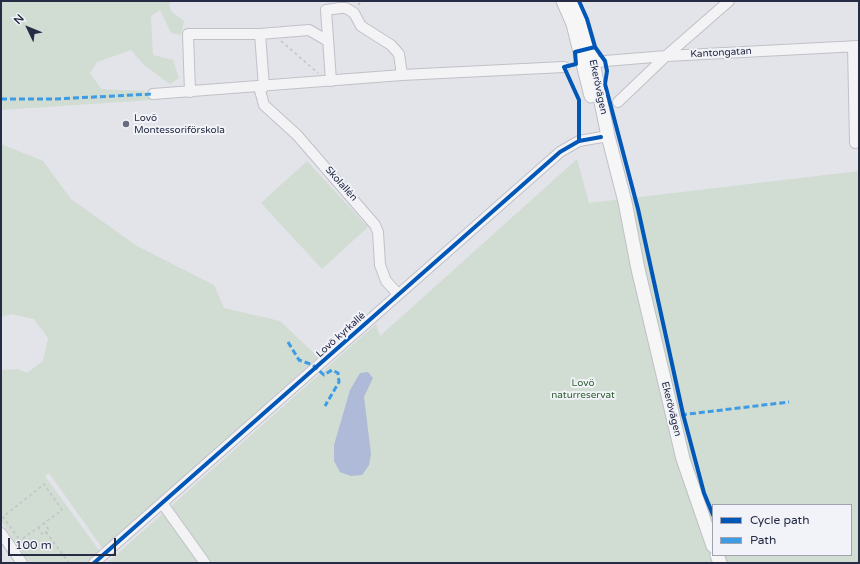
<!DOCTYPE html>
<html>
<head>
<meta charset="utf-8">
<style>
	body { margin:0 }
	#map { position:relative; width:860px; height:564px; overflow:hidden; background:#e3e4e9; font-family:"Varela Round",sans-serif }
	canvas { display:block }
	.frame { position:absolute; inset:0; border:2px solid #272c45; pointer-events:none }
	.legend { position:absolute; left:712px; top:504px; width:140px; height:52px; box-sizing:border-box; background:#f1f3f8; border:1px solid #a0a3b0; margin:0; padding:5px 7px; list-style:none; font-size:12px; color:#272c45 }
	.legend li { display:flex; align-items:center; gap:8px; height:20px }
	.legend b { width:20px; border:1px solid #a0a3b0 }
	.north { position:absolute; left:8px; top:8px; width:40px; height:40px; -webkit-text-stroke:3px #f1f3f8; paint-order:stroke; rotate:313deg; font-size:11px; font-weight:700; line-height:16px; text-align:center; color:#272c45 }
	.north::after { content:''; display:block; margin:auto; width:14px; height:18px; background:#272c45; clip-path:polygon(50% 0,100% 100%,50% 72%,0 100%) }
	.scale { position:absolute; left:8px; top:538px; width:108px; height:18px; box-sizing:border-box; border:2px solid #272c45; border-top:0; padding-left:5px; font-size:12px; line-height:14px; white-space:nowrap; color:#272c45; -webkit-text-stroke:3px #f1f3f8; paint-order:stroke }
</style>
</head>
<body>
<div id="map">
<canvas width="860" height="564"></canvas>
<div class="frame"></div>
<ul class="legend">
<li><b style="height:5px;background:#0057b8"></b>Cycle path</li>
<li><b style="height:5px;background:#3d9ce3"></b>Path</li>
</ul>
<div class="north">N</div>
<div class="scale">100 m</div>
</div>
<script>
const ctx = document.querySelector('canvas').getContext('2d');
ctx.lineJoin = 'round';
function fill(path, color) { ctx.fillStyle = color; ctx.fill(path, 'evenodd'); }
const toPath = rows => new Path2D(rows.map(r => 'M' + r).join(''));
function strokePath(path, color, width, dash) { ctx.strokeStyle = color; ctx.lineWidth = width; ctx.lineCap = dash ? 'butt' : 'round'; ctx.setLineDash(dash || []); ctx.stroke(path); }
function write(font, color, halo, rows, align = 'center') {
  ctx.font = font + ' "Varela Round",sans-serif'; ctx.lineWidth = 4; ctx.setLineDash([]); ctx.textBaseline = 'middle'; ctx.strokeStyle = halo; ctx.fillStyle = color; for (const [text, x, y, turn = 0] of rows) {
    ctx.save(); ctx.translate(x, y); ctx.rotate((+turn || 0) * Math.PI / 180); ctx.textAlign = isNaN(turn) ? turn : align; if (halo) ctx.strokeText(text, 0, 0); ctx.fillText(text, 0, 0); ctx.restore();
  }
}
const green = toPath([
	[1,1,171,1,169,5,172,12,184,21,181,35,171,33,160,10,151,16,153,55,173,60,179,78,170,84,144,65,131,50,97,62,90,73,101,89,144,91,152,100,1,110],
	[1,144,43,161,71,199,137,246,214,285,224,308,280,321,318,357,103,549,49,473,45,476,101,553,89,563,30,563,1,521,1,370,18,369,27,373,43,361,48,338,34,319,11,314,1,317],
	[577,159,589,203,859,171,859,563,107,563,376,324,380,336],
	[713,505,851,505,851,555,713,555],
	[307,161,368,227,322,269,261,203]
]);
const water = toPath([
	[368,372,373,378,364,397,371,454,369,465,362,475,351,476,340,472,334,461,334,445,350,390,360,373]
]);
const path = toPath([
	[358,5,362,1],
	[281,41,318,73],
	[38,527,43,535,49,530,44,523],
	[46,532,69,563],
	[18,542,62,510,44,484,3,517,20,540]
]);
const minor = toPath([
	[260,34,264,87],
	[853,46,855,143],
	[586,64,605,61,666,56,859,46],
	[331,81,326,10,340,8,346,8,354,13,361,26,391,45,399,54,402,75],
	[259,87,264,105,297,135,375,225,378,232,380,265,386,281,398,294],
	[190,92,188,34,260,34,309,30,328,41],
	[153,94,402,75,564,67],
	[618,102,666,56,729,1],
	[162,503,205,563],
	[1,533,22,563],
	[94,563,560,152,579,141,608,136]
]);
const major = toPath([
	[563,1,573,24,591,96],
	[572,1,582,21,590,48,608,136,625,202,638,269,683,459,713,546],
	[717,555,720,563]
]);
const quiet = toPath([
	[1,99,54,99,153,94],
	[288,342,299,360,313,365,324,375,332,370,338,373,339,382,325,406],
	[672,416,789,402]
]);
const cycleway = toPath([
	[579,1,587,19,595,47,605,61,607,71,605,84,638,209,683,414,704,493,713,515],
	[579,141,579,100,564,67,576,64,575,52,595,47],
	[94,563,560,152,579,141,601,137]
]);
const markers = [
	[126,124,4,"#696c7e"]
];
const streetNames = [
	["Kantongatan",721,53,-3],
	["Ekerövägen",598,87,78],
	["Skolallén",341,184,48],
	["Lovö kyrkallé",341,335,-42],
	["Ekerövägen",671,409,76]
];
const poiNames = [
	["Lovö",134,118],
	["Montessoriförskola",134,130]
];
const parkNames = [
	["Lovö",583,383],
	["naturreservat",583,395]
];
fill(green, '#d1dcd3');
fill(water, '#aebad7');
strokePath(minor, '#c0c1c7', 12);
strokePath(major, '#bfc1c7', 15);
strokePath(path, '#c1c3c9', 1.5, [3, 3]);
strokePath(minor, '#f3f3f5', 10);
strokePath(major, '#f6f6f7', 13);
strokePath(quiet, '#3d9ce3', 3, [6, 3]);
strokePath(cycleway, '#0057b8', 4);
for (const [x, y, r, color] of markers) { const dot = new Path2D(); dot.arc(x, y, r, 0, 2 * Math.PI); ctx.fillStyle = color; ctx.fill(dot); strokePath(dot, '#f1f3f8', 1.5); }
write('10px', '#272c45', '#f1f3f8', streetNames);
write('10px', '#272c45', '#f1f3f8', poiNames, 'left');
write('10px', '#336234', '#f1f3f8', parkNames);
</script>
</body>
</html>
